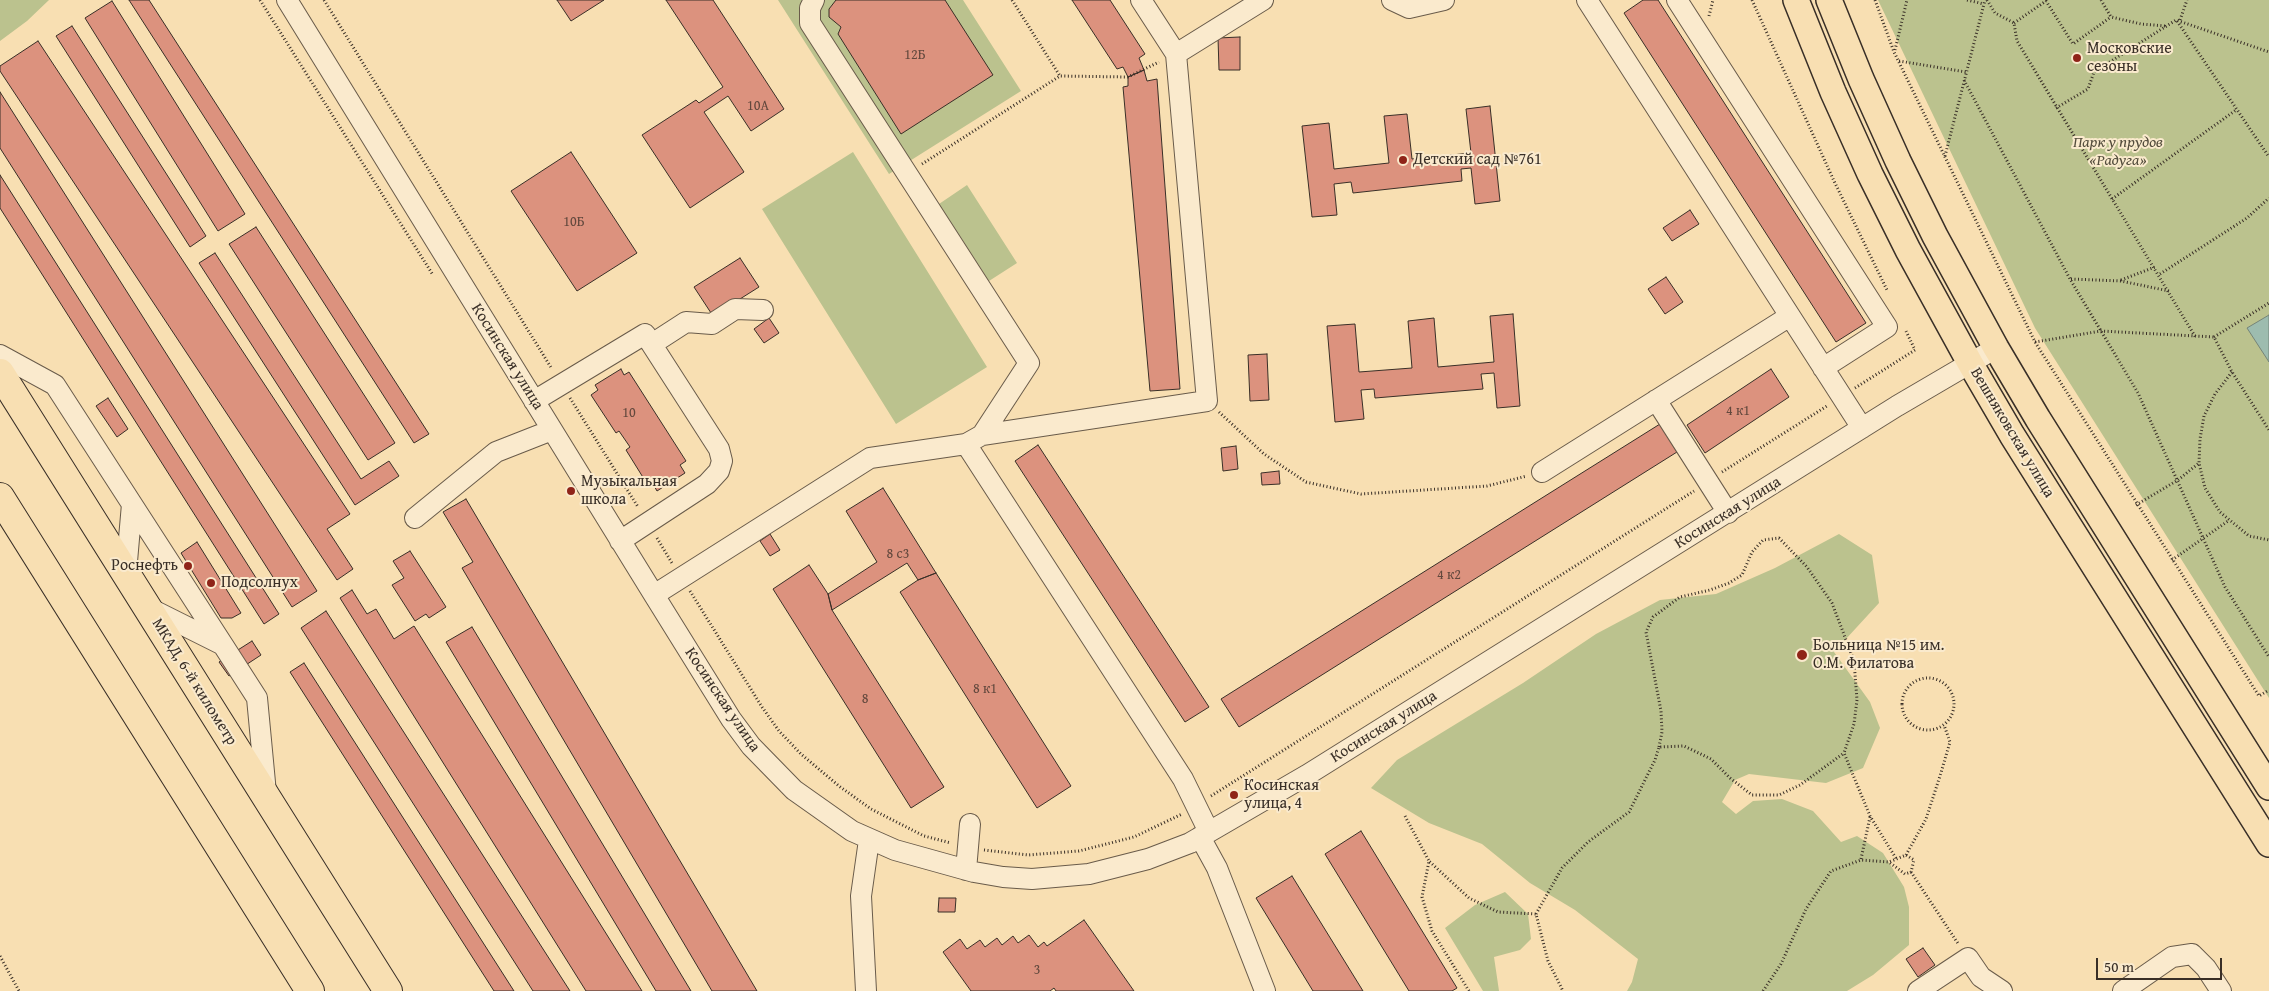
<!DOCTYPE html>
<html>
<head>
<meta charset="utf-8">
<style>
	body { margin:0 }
	#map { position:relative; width:2269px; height:991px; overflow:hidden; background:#f8dfb2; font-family:"Gentium Book Plus",serif }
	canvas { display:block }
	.scale { position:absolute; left:2096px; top:958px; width:126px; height:22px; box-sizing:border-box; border:2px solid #392f27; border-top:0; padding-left:6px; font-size:15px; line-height:18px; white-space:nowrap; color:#392f27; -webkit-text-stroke:4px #faeacd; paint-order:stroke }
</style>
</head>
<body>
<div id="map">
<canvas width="2269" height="991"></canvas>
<div class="scale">50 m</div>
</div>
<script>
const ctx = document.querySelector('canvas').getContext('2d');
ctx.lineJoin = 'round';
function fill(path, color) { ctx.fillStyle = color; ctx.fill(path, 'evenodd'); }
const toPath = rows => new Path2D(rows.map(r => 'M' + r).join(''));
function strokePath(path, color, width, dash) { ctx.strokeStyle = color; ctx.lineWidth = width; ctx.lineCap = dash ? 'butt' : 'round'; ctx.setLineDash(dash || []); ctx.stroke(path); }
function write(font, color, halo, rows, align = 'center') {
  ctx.font = font + ' "Gentium Book Plus",serif'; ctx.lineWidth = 4; ctx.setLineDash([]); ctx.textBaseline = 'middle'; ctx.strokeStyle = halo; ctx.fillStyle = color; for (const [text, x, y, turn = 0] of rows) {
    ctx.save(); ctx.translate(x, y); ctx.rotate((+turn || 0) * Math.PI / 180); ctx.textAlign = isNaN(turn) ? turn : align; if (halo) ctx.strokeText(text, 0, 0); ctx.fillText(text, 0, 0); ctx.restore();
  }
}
const green = toPath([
	[0,0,49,0,27,21,0,41],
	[778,0,963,0,1021,91,889,174],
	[1878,0,2269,0,2269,698,2035,328],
	[853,152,987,367,896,424,762,209],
	[967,185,1017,263,989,281,939,204],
	[1839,534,1872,555,1879,603,1834,652,1870,702,1880,728,1863,768,1826,783,1749,774,1735,780,1722,802,1736,814,1753,801,1782,799,1813,811,1841,842,1857,836,1883,853,1904,887,1909,907,1909,945,1873,975,1847,991,1627,991,1632,982,1638,959,1575,910,1530,883,1482,844,1429,823,1371,788,1397,760,1523,683,1596,634,1660,600,1716,594,1775,568],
	[1505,892,1528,914,1531,939,1520,950,1494,957,1499,991,1483,991,1445,928,1475,905]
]);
const water = toPath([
	[2269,315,2269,362,2247,328,2269,315]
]);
const building = toPath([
	[129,0,149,0,429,434,414,443,129,0],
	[557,0,604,0,571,21,557,0],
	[666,0,713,0,784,109,751,131,728,96,704,112,744,172,690,208,642,135,696,100,699,103,723,87,666,0],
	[836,0,945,0,993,75,901,134,838,34,841,27,829,17,829,9,836,0],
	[1072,0,1110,0,1145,54,1139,58,1144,70,1128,77,1123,67,1117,69,1072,0],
	[1643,0,1658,0,1866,323,1836,342,1624,13,1643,0],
	[112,1,245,214,218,231,85,18,112,1],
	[72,26,206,236,190,247,56,36,72,26],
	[1240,37,1240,70,1219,70,1218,38,1240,37],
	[38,41,350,514,327,529,353,569,337,580,0,71,0,66,38,41],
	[1144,70,1147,81,1157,79,1180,389,1150,391,1123,87,1128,86,1128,77,1144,70],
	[0,92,317,591,292,607,0,148,0,92],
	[1490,106,1500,201,1475,204,1471,168,1461,169,1462,181,1353,193,1351,182,1334,184,1337,215,1312,217,1302,126,1329,123,1334,169,1389,163,1384,116,1407,114,1412,159,1471,153,1466,109,1490,106],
	[571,152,637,253,577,291,511,191,571,152],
	[0,175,279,614,264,624,0,208,0,175],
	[1690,210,1699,224,1672,241,1663,228,1690,210],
	[256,227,395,443,368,460,229,244,256,227],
	[215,253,361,479,389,461,399,476,355,505,199,263,215,253],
	[740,258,759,287,713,316,694,287,740,258],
	[1666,277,1683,302,1665,314,1648,289,1666,277],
	[1513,314,1520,406,1497,408,1494,373,1481,374,1483,389,1375,398,1374,389,1361,390,1364,419,1335,422,1327,326,1355,324,1359,372,1412,368,1408,321,1434,318,1438,367,1494,362,1490,316,1513,314],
	[769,318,779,333,764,343,754,329,769,318],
	[1267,354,1269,400,1250,401,1248,355,1267,354],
	[621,369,624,375,629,372,686,461,680,465,685,473,657,491,653,484,649,487,626,450,630,447,619,431,616,433,591,395,598,390,595,385,621,369],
	[1771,369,1789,397,1705,453,1687,425,1771,369],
	[108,398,128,429,117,437,96,406,108,398],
	[1660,424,1677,452,1239,727,1221,699,1660,424],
	[1038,445,1209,707,1185,722,1015,461,1038,445],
	[1236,446,1238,469,1223,471,1221,448,1236,446],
	[1279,471,1280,484,1262,485,1261,473,1279,471],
	[883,488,936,573,918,580,907,563,832,610,828,594,877,562,846,511,883,488],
	[466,499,757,991,712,991,462,568,473,562,443,512,466,499],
	[770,534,780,550,770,556,760,541,770,534],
	[197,542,241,613,232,618,221,618,181,553,197,542],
	[410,551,446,607,429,618,426,614,415,621,392,585,404,578,393,561,410,551],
	[809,565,828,594,832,610,944,787,911,808,773,589,809,565],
	[936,573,1071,786,1037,808,900,592,918,580,936,573],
	[352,590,367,614,376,609,394,639,414,626,642,991,586,991,340,598,352,590],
	[326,611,570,991,533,991,301,628,326,611],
	[472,627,691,991,656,991,446,642,472,627],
	[252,641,261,655,229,676,219,662,252,641],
	[304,663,514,991,494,991,290,672,304,663],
	[1361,831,1457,988,1452,991,1409,991,1325,854,1361,831],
	[1292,876,1363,991,1313,991,1256,898,1292,876],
	[939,898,956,898,955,912,938,912,939,898],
	[1084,920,1134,991,1056,991,1054,988,1050,991,971,991,943,952,960,939,967,949,980,940,985,947,997,938,1002,945,1013,936,1018,943,1029,935,1038,947,1044,942,1047,946,1084,920],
	[1923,948,1935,965,1918,977,1906,959,1923,948]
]);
const path = toPath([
	[260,0,433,275],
	[324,0,552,369],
	[1012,0,1060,76],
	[1752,0,1834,181,1887,290],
	[1875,0,1894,52,2035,342,2259,696,2269,690],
	[1967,0,1984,4],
	[1987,0,1995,13,2014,23,2017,41,2196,338],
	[2101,0,2111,17,2141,24,2165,26],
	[1709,16,1713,0],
	[2180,20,2187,0],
	[2177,21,2269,157],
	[2014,23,2046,1,2073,44,2111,17],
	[1895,50,1907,0],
	[1899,61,1966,72],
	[1964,80,2070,279,2138,393,2225,587,2269,657],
	[2056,108,2088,89,2094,72,2176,20,2269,52],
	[1945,156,1985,0],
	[922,164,1060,76,1128,77,1159,62],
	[2112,199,2236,110],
	[2160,274,2247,218,2269,198],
	[2071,279,2121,281,2169,291],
	[2121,280,2155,267],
	[2214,337,2269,303],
	[2035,342,2101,331,2214,337,2232,372,2269,430],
	[2232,372,2215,394,2204,416,2200,439,2199,463,2205,488,2220,512,2249,536,2269,540],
	[1855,388,1915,350,1905,329],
	[570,398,638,507],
	[1219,412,1264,454,1306,482,1361,494,1487,486,1527,476],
	[1722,472,1827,406],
	[2136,505,2178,480,2199,463],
	[657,538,672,563],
	[2172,560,2228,521],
	[690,591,762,707,779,731,801,754,839,786,871,809,924,836,951,843],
	'1902 704a26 26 0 1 1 52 0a26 26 0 1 1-52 0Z',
	[1659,747,1662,732,1661,711,1646,632,1653,617,1680,597,1710,590,1729,583,1742,575,1752,552,1763,540,1779,538,1807,567,1832,603,1854,661,1857,700,1854,724,1844,753,1870,816,1897,860],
	[1211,796,1694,491],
	[1405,816,1429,861],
	[984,850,1028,855,1079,851,1134,837,1182,814],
	[1906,855,1926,819,1940,776,1950,742,1944,725],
	[1861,859,1870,817],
	[1911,872,1959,945],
	[1536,914,1562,868,1588,842,1629,812,1655,760,1659,747,1684,746,1711,759,1730,778,1752,795,1779,795,1800,785,1844,753],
	[0,956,19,991],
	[1469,991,1432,931,1422,897,1429,861,1469,898,1498,912,1536,914,1548,961,1563,991],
	[1763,991,1781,964,1806,909,1831,871,1861,860,1889,862,1906,855,1914,860,1911,872,1905,874,1889,862]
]);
const minor = toPath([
	[287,0,654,595,731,719,751,746,794,790,852,831,895,850,974,872,1003,877,1032,879,1089,874,1148,859,1190,843,1307,775,1897,406,1996,348],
	[814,0,810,8,810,23,1029,363,982,435],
	[1392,0,1409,8,1444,0],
	[1587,0,1790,316],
	[1677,0,1887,327,1823,368],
	[1176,54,1263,0],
	[652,344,686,322,712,324,735,309,763,310],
	[0,355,55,385,223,645],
	[1656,400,1728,513],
	[534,401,645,334,719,449,722,461,719,471,707,484,620,541],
	[966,444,1183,779,1209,832],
	[1542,472,1790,316,1862,428],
	[415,518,496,452,552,430],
	[126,573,132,504],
	[654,595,870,458,966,444,982,435,1207,401,1176,54,1141,0],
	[147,607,223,645,257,698,266,793],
	[1200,837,1217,868,1265,991],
	[966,870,970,824],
	[866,991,861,896,869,840],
	[1918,991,1968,958,1981,977,2002,991],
	[2123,991,2172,957,2192,954,2206,968,2221,991]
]);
const major = toPath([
	[1796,0,1833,92,1870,174,1908,250,1970,363,2012,435,2269,844],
	[1829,0,1861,79,1898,161,1935,236,1996,348,2038,419,2269,787]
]);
const highway = toPath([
	[0,373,388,991],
	[0,497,310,991]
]);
const markers = [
	[2077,58,5,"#8f2418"],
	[1403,160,5,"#8f2418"],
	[571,491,5,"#8f2418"],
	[188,566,5,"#8f2418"],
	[211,583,5,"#8f2418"],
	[1802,655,6,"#8f2418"],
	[1234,795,5,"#8f2418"]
];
const numberNames = [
	["12Б",915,55],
	["10А",758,106],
	["10Б",574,222],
	["4 к1",1738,411],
	["10",629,413],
	["8 с3",898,554],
	["4 к2",1449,575],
	["8 к1",985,689],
	["8",865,699],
	["3",1037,970]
];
const poiNames = [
	["Московские",2087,49],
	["сезоны",2087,67],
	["Детский сад №761",1413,160],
	["Музыкальная",581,482],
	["школа",581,500],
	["Роснефть",178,566,"right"],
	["Подсолнух",221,583],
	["Больница №15 им.",1813,646],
	["О.М. Филатова",1813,664],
	["Косинская",1244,786],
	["улица, 4",1244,804]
];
const parkNames = [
	["Парк у прудов",2118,143],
	["«Радуга»",2118,161]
];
const streetNames = [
	["Косинская улица",507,357,58],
	["Вешняковская улица",2012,433,59],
	["Косинская улица",1728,513,-32],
	["МКАД, 6-й километр",194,682,58],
	["Косинская улица",722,700,56],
	["Косинская улица",1384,727,-32]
];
fill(green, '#bbc28e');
fill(water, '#9dbcaf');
strokePath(water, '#758479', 1);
fill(building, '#dc927e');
strokePath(building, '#392f27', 1);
strokePath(minor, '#695b4a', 22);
strokePath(major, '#392f27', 28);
strokePath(highway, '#392f27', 30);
strokePath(path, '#392f27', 3, [1, 2.5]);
strokePath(minor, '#faeacd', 20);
strokePath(major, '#f8dfb2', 25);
strokePath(highway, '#f8dfb2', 28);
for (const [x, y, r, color] of markers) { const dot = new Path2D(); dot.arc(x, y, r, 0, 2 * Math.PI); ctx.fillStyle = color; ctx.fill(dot); strokePath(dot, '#faeacd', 2); }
write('14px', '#62483d', null, numberNames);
write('16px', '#392f27', '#faeacd', poiNames, 'left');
write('italic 16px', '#534c3c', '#faeacd', parkNames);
write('16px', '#392f27', '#faeacd', streetNames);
</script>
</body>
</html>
